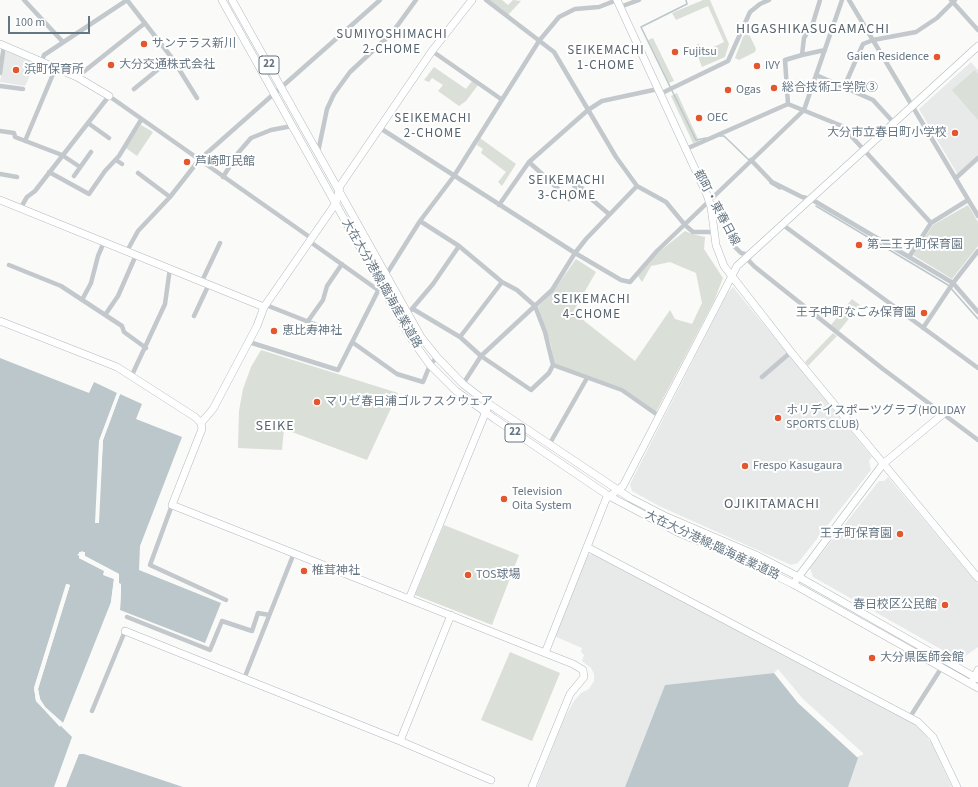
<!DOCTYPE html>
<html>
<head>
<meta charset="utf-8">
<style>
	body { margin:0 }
	#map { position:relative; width:978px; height:787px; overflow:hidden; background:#fafaf8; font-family:"Source Sans 3",sans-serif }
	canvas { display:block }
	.scale { position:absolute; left:8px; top:16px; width:82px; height:18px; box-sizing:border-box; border:2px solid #657683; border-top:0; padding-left:5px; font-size:12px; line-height:14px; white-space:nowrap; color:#657683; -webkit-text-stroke:3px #fff; paint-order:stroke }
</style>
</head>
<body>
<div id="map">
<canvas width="978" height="787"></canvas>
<div class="scale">100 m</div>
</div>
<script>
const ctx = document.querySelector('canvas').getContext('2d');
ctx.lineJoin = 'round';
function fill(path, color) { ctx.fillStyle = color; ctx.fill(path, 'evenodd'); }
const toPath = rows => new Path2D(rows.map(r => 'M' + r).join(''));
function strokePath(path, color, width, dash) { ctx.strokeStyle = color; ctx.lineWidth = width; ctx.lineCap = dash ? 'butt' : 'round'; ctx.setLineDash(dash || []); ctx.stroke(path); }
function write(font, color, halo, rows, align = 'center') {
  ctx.font = font + ' "Source Sans 3","Noto Sans JP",sans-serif'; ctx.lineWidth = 4; ctx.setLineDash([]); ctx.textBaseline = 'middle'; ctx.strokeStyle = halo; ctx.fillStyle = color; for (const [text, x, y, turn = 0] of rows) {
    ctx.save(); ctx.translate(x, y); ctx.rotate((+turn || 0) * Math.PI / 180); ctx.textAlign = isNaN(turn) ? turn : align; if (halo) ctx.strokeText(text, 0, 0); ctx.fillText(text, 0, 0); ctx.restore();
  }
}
const built = toPath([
	[7,51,32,61,29,78,25,86,0,82,5,52],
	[971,62,978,70,978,156,958,175,919,109],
	[733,287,872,457,869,460,871,470,798,563,791,565,659,506,632,491,630,484,727,294],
	[888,477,978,584,978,647,960,660,813,577,810,568,879,481,884,481],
	[593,554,919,726,932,744,952,787,847,787,857,757,864,754,803,699,778,669,774,673,665,685,625,787,537,787,564,719,574,701,581,693,589,689,594,681,594,674,591,668,582,661,584,655,581,652,582,648,554,636,587,555]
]);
const green = toPath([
	[490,0,502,0,508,5,513,0,521,1,508,15,491,3],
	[703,0,710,0,729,44,725,57,702,67,697,54,699,48,697,44,699,44,703,52,724,42,708,6,676,20,672,13],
	[746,34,750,36,756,49,755,52,739,60,735,58,743,37],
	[653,38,674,81,669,83,648,40],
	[434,67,466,89,472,81,478,85,466,101,459,106,438,91,443,85,432,78,429,82,424,80],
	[975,70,978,74,978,120,952,90],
	[677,93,699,141,693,143,671,96],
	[141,125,153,132,137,156,126,148],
	[480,138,516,164,502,186,498,182,506,172,481,153,483,149,477,145],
	[968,205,978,222,978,246,952,279,913,255,933,225],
	[685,231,692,234,705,237,704,249,723,278,714,301,656,412,623,388,554,364,551,345,538,307,554,290,576,259,596,272,573,312,635,361,670,310,675,319,692,324,702,303,696,273,670,262,651,266,642,282,638,276,660,251],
	[852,299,860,305,839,331,831,325],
	[833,333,837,336,808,366,805,362],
	[261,350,398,393,367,460,284,429,282,450,238,448,239,411,243,389,251,367],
	[444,525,519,555,492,625,415,595],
	[510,652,560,673,532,741,481,720]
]);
const water = toPath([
	[0,358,89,393,94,382,117,393,99,441,98,523,103,440,120,394,142,404,136,419,182,437,140,546,139,570,221,603,205,643,120,610,121,590,119,583,119,574,85,556,85,552,79,552,79,558,105,571,104,575,114,579,111,602,63,723,45,707,40,699,38,689,70,585,66,584,34,688,36,701,72,737,54,787,0,787],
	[774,673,798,703,858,758,848,787,625,787,665,685],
	[79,754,84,754,183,787,66,787]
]);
const pier = toPath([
	[117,393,120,394,103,440,99,523,95,523,99,441],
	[82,551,85,553,85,556,119,574,119,583,121,584,121,591,120,610,118,608,119,590,119,585,117,583,117,575,84,558,83,554,80,554,82,557,106,569,106,574,115,578,113,603,111,602,114,579,103,575,104,571,79,558,80,556,77,555],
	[67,584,70,585,38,689,40,699,45,707,63,723,61,725,59,723,61,725,60,727,36,701,34,688]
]);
const stream = toPath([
	[686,0,687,4,641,27,696,140,706,138],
	[720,136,724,136,750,161],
	[770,183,780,189],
	[816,206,948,285,978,319]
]);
const street = toPath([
	[24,0,63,42],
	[127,0,172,58,197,98],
	[486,0,554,52,616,157,637,186,666,202,685,225,693,232,714,232],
	[820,0,813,23,804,38,802,55,825,50],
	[849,0,978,216],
	[951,0,978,30],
	[620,7,639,0],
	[432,51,501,99],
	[42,61,44,55,127,0],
	[0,73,4,45],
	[816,75,873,100,894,123],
	[77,77,145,23],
	[0,86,23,89],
	[844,87,863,44,873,40,916,32,937,18,955,0],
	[134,89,172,58],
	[660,94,728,61,750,12,760,4,769,0],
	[788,104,785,60,802,55],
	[88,123,109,138],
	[380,128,575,253,621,280,630,282,657,251,804,110,842,0],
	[0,131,14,133,15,137,62,155,80,167],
	[25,141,56,67],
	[686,149,788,104,842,126,931,223,968,200],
	[318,152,327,109,334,94,350,72,392,33,416,0],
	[116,160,122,164],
	[751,160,772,182,802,197,811,199,953,283,978,312],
	[529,162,569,199,576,191,574,185,576,181,590,198,609,214],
	[49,172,89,194,105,171,119,156,141,120],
	[138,173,170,197],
	[0,174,17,177],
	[74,176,91,152],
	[223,177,238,153,251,138,271,130,292,126],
	[956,178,978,158],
	[712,204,721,218,735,247,741,253,749,255,749,261,755,267,883,369,978,440],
	[499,205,529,162,588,110,602,101,658,89],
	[20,209,27,197,35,191,109,96,311,238],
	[420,221,459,246,502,282,517,290,535,306,545,332,553,365,622,390,659,416],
	[783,225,978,368],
	[309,241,378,290],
	[127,251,138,231,170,197,199,160,380,0],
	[909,257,931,223],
	[9,265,61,286,122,326,124,332,146,348],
	[386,275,420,221,454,176,539,41,559,17,575,9,599,7,617,0],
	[202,281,220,243],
	[82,300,91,283,98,256,104,242],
	[266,305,319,326],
	[413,309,460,337,481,356,531,390,549,373,553,365],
	[411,310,433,284,459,246],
	[105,315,118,296,136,255],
	[194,316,209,284],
	[308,321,323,300,327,286,342,264],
	[923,328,953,283,978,251],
	[460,337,502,282],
	[249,342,338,370,381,285],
	[352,342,397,374,423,382,430,365,437,357],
	[132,375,165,304,170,268],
	[762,377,791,352],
	[463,384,481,356,552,290,575,253,586,239,637,186],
	[549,445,587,378],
	[172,505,150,565,226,600],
	[127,617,210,650,222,621,252,631,258,613,269,615],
	[244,679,294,553],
	[92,711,125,631],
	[910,717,942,667]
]);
const secondary = toPath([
	[617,0,707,195,711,207,716,245,724,266,791,352,978,578],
	[0,44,77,77,109,96],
	[0,200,264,307],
	[0,321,117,367,195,417,201,423,202,429,172,505,545,653,606,499,623,486,737,266,978,46],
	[201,423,213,409,257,326,264,307,336,203,340,186,432,51,472,0],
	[587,547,918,722,933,737,957,787],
	[793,584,883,464,943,414],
	[409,599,489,404],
	[125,631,400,741,491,780],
	[972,682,978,670],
	[400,741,451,615],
	[532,787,570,694,584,677,583,670,573,664,545,653]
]);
const primary = toPath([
	[222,0,410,337,430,365,456,391,495,419,609,496,677,532,746,561,793,584,978,688],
	[232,0,421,337,437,357,463,384,489,404,630,498,667,517,758,556,797,576,978,679]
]);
const markers = [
	[144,44,4,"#e4572e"],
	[675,52,4,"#e4572e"],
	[937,57,4,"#e4572e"],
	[111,65,4,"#e4572e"],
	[757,66,4,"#e4572e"],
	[16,70,4,"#e4572e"],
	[774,88,4,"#e4572e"],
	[728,90,4,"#e4572e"],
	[699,118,4,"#e4572e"],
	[955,133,4,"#e4572e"],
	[187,162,4,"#e4572e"],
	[859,245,4,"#e4572e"],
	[924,313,4,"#e4572e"],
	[274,331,4,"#e4572e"],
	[317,402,4,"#e4572e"],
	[778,418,4,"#e4572e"],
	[745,466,4,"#e4572e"],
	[504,499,4,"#e4572e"],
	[900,534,4,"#e4572e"],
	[304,571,4,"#e4572e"],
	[468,575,4,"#e4572e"],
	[945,605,4,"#e4572e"],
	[872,658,4,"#e4572e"]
];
const shields = [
	[269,65,20],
	[515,433,20]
];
const shieldNames = [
	["22",269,65],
	["22",515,433]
];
const poiNames = [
	["サンテラス新川",152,44],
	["Fujitsu",683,52],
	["Gaien Residence",929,57,"right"],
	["大分交通株式会社",119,65],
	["IVY",765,66],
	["浜町保育所",24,70],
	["総合技術工学院③",782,88],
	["Ogas",736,90],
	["OEC",707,118],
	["大分市立春日町小学校",947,133,"right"],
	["芦崎町民館",195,162],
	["第二王子町保育園",867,245],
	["王子中町なごみ保育園",916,313,"right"],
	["恵比寿神社",282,331],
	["マリゼ春日浦ゴルフスクウェア",325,402],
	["ホリデイスポーツグラブ(HOLIDAY",786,411],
	["SPORTS CLUB)",786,425],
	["Frespo Kasugaura",753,466],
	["Television",512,492],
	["Oita System",512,506],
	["王子町保育園",892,534,"right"],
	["椎茸神社",312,571],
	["TOS球場",476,575],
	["春日校区公民館",937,605,"right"],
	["大分県医師会館",880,658]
];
const streetNames = [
	["都町・東春日線",716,208,62],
	["大在大分港線;臨海産業道路",381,284,60],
	["大在大分港線;臨海産業道路",712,546,25]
];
const neighbourhoodNames = [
	["SUMIYOSHIMACHI",392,35],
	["2-CHOME",392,50],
	["SEIKEMACHI",606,51],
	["1-CHOME",606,66],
	["SEIKEMACHI",433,119],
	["2-CHOME",433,134],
	["SEIKEMACHI",567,181],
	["3-CHOME",567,196],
	["SEIKEMACHI",592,300],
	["4-CHOME",592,315]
];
const quarterNames = [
	["HIGASHIKASUGAMACHI",813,30],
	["SEIKE",275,427],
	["OJIKITAMACHI",772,505]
];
fill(built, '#e8e9e9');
fill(green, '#dadfd7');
fill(water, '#bbc7cb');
fill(pier, '#fafaf8');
strokePath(stream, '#bbc7cb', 1.5);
strokePath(secondary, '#b3babf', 8);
strokePath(primary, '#b5babe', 8);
strokePath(street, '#c3c8cc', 4.5);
strokePath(secondary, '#fff', 7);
strokePath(primary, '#fff', 7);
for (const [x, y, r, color] of markers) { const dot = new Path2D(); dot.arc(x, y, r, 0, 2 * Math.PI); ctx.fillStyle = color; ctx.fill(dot); strokePath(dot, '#fff', 1.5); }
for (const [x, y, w] of shields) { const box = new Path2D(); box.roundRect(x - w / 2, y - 9, w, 18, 3); ctx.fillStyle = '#fff'; ctx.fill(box); strokePath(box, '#657683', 1); }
write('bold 11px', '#657683', null, shieldNames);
write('12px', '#657683', '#fff', poiNames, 'left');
write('12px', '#657683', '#fff', streetNames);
ctx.letterSpacing = '1px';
write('13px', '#57646e', '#fff', neighbourhoodNames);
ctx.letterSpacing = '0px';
ctx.letterSpacing = '1px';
write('14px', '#57646e', '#fff', quarterNames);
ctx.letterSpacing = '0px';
</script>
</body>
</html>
